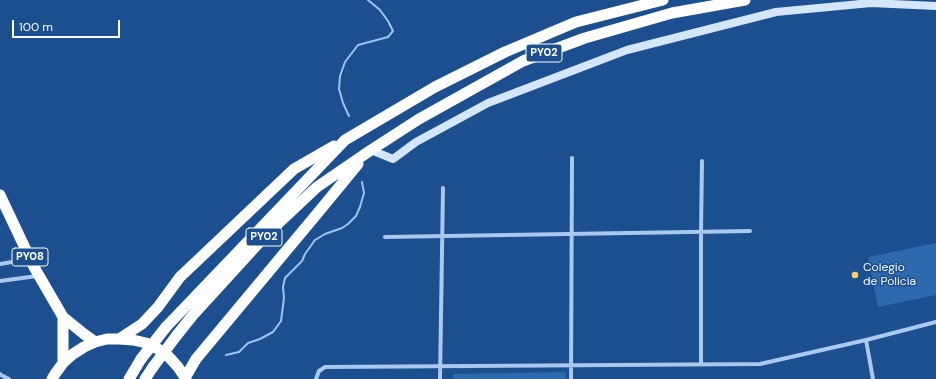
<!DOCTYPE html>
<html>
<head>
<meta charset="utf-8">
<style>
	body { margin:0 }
	#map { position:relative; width:936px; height:379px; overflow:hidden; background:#1b4f8f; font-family:"DM Sans",sans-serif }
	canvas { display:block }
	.scale { position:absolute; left:12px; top:20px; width:108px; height:18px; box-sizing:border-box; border:2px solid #fff; border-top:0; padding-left:5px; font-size:12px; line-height:14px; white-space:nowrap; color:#fff; -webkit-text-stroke:3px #1b4f8f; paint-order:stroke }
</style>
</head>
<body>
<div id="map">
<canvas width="936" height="379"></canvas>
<div class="scale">100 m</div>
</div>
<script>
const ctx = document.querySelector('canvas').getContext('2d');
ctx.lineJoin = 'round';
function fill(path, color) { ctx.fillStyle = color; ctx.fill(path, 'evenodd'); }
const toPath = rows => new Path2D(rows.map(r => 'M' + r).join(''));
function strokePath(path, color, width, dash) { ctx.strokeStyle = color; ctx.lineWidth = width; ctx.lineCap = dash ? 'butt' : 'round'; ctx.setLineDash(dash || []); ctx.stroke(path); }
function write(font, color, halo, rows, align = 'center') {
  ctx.font = font + ' "DM Sans",sans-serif'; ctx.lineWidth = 3; ctx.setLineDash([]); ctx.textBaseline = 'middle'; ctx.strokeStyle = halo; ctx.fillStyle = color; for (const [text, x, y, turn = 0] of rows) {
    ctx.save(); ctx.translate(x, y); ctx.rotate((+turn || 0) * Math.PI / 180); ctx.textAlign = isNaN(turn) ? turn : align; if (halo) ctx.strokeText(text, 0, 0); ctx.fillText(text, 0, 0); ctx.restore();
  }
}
const green = toPath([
	[936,243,936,295,878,307,868,257],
	[566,372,566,379,453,379,453,374]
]);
const stream = toPath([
	[349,116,343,103,339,89,340,76,345,62,358,45,388,37,393,31,388,21,380,10,368,0],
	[226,355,239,352,248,343,260,339,273,332,281,321,284,298,283,287,285,278,302,261,305,254,315,240,325,234,342,228,348,224,356,216,360,207,364,193,362,182]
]);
const street = toPath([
	[385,237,750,231],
	[0,264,29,259],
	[0,281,37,276],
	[866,340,873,379],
	[701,364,701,232,702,161],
	[0,374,1,375,9,379],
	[316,379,319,371,325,367,760,364,866,340,936,322],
	[440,379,443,188],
	[571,379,572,158]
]);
const secondary = toPath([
	[371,150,393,159,416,142,488,103,627,50,776,12,871,3,936,6]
]);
const highway = toPath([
	[0,195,34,267,63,317,84,334,95,342],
	[63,317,63,363],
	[166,327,345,140,435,87,505,52,576,22,663,0],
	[177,335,193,315,266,235,317,187,371,150,419,119,523,61,585,38,672,13,745,0],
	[119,339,142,324,158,307,180,277,294,169,334,146],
	[185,378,196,359,321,209,358,164],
	[52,379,55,374,63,363,73,354,84,347,95,342,107,339,119,339,133,340,146,343,158,349,169,357,178,367,186,379],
	[129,379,141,359],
	[145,379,153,367]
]);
const highwayBridge = toPath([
	[141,359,166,327],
	[153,367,177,335]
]);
const markers = [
	[855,275,4,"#ffd166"]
];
const shields = [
	[544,53,36],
	[264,237,36],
	[30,257,36]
];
const shieldNames = [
	["PY02",544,53],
	["PY02",264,237],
	["PY08",30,257]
];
const poiNames = [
	["Colegio",863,268],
	["de Policia",863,282]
];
fill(green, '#2e69ad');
strokePath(stream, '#9cc4f0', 2);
strokePath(street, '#a9c9ee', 4);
strokePath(secondary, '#d6e6fa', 8);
strokePath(highway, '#fff', 11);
strokePath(highwayBridge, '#fff', 11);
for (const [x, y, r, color] of markers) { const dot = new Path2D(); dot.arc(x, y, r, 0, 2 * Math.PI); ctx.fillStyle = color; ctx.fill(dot); strokePath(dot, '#1b4f8f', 1.5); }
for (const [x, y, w] of shields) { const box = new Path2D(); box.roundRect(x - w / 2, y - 9, w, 18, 3); ctx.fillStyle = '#1b4f8f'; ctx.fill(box); strokePath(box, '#fff', 1); }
write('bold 11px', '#fff', null, shieldNames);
write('12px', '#fff', '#1b4f8f', poiNames, 'left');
</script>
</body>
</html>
